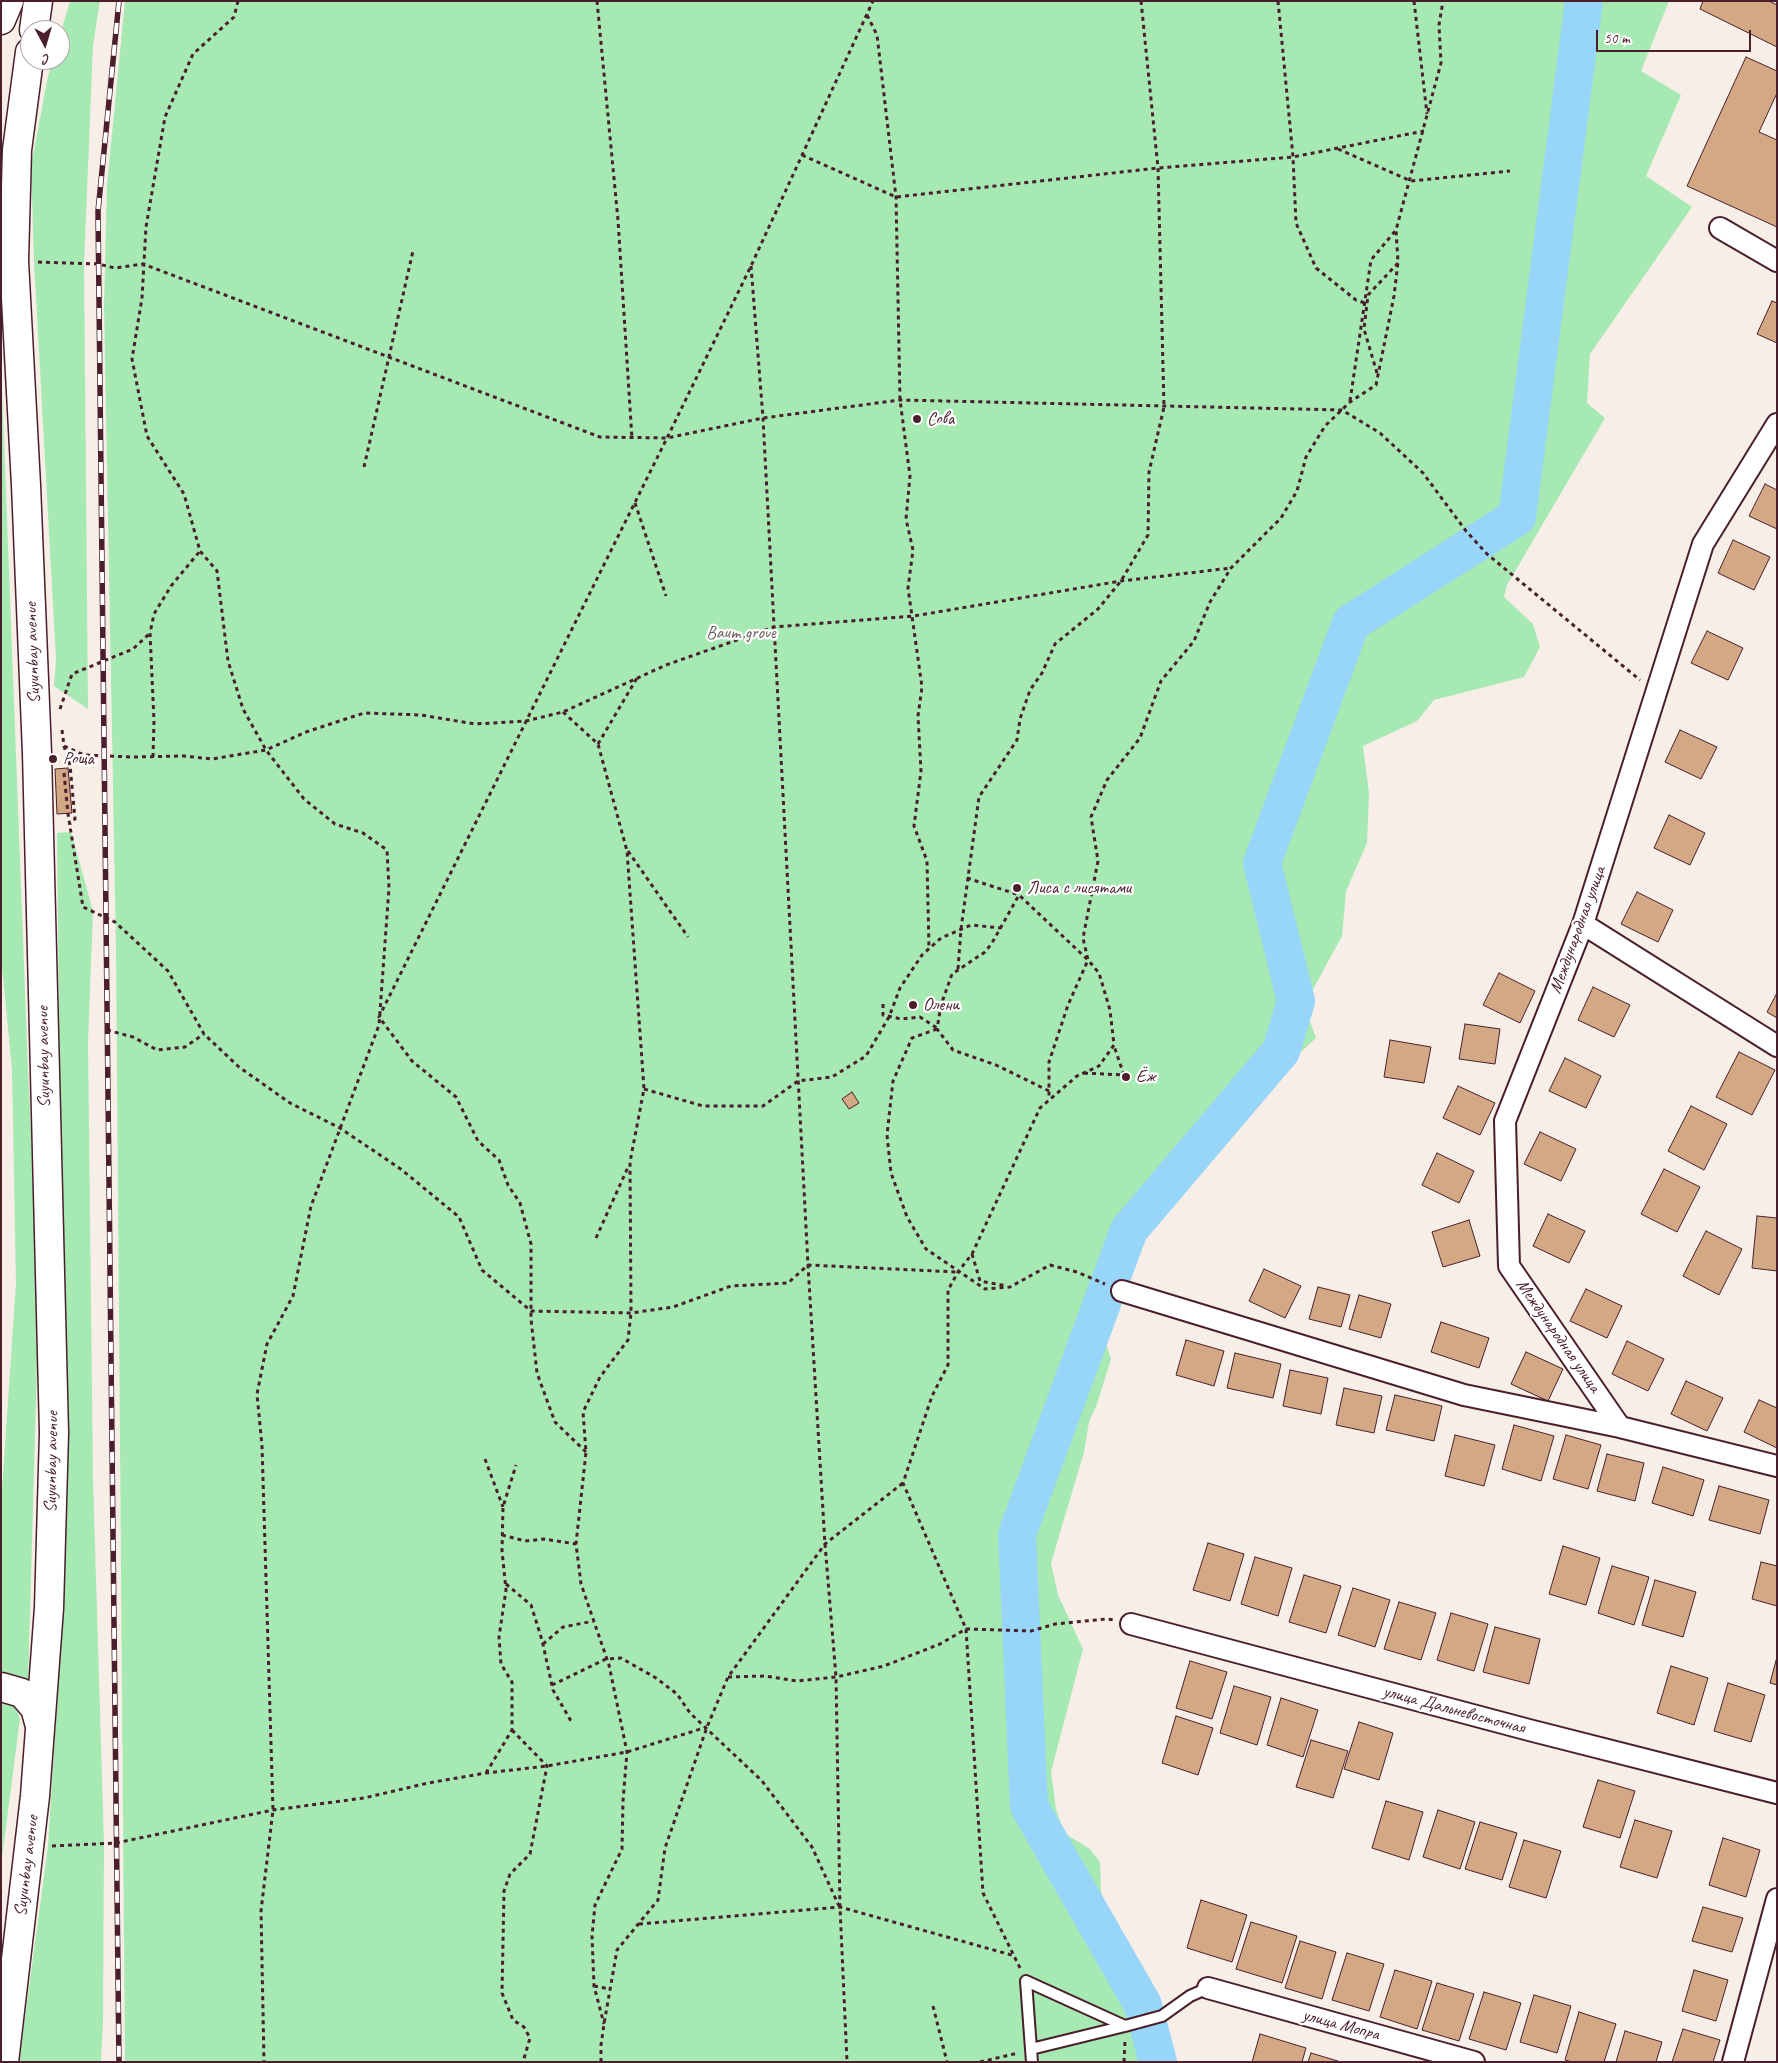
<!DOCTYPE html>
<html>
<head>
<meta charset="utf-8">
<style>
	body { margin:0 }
	#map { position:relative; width:1778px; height:2063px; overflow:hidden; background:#f6eee7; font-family:Caveat,sans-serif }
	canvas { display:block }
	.frame { position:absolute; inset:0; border:2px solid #4a1f2b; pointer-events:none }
	.north { position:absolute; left:20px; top:20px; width:50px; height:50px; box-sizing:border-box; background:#fff; border:1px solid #b7a5aa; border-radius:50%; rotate:174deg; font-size:14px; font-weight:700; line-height:20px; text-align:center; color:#4a1f2b }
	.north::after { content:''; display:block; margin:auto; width:18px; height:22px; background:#4a1f2b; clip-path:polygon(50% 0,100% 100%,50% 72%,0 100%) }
	.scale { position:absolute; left:1596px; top:30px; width:155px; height:22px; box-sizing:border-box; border:2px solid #4a1f2b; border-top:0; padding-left:6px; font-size:15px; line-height:18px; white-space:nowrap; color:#4a1f2b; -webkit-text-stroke:4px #fff; paint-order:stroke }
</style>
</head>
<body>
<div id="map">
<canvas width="1778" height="2063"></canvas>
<div class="frame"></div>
<div class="north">С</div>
<div class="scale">50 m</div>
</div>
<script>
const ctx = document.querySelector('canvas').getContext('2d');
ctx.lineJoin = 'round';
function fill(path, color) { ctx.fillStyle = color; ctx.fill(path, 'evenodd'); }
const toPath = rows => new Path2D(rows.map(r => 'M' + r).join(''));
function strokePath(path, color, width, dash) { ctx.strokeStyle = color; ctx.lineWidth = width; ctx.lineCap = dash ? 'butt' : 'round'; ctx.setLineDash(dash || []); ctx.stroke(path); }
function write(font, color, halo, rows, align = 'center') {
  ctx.font = font + ' Caveat,sans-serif'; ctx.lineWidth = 4.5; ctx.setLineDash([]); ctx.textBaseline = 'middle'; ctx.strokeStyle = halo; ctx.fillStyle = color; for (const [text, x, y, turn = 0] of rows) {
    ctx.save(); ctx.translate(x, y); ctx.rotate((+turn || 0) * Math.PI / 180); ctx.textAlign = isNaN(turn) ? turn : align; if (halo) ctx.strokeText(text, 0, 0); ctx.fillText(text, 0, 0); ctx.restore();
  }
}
const green = toPath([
	[70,1,100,1,93,45,84,264,88,709,54,686,56,659,34,261,31,166,48,76,53,60,60,60,60,35],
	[125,1,1669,1,1641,71,1681,95,1646,176,1692,207,1590,354,1587,403,1605,418,1507,585,1504,597,1533,624,1540,647,1524,677,1434,700,1417,721,1363,746,1369,793,1367,843,1346,891,1342,936,1304,1006,1316,1038,1291,1061,1271,1088,1183,1180,1153,1199,1129,1230,1094,1308,1111,1359,1097,1404,1089,1422,1084,1452,1051,1563,1058,1595,1083,1649,1051,1772,1056,1809,1064,1833,1090,1849,1100,1862,1103,1954,1136,2012,1151,2062,125,2062,116,946,104,306,107,185],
	[1,362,28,1070,39,1296,28,1682,1,1675,1,1504,16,1283,12,1070,1,956],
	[71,832,93,911,88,1042,93,1480,104,1844,103,2022,101,2062,19,2062,48,1846,60,1654,62,1322,57,833],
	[1,1701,14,1701,20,1719,1,1865]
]);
const river = toPath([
	[1158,2062,1143,2005,1029,1806,1017,1534,1129,1230,1281,1051,1296,1001,1262,863,1351,623,1517,517,1584,1]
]);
const building = toPath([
	[1703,1,1769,1,1777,5,1777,47,1700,9,1703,1],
	[1746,57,1777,71,1777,93,1759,132,1777,140,1777,227,1687,186,1746,57],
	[1772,301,1777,303,1777,343,1757,334,1772,301],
	[1765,484,1777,490,1777,529,1749,516,1765,484],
	[1733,540,1770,557,1754,590,1718,573,1733,540],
	[1707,631,1743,648,1728,680,1691,663,1707,631],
	[1680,730,1717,747,1701,779,1665,762,1680,730],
	[68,768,72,813,57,814,55,769,68,768],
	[1669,815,1705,833,1690,865,1654,848,1669,815],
	[1637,892,1673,910,1658,942,1621,924,1637,892],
	[1499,973,1535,991,1520,1023,1483,1005,1499,973],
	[1593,987,1630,1005,1614,1037,1578,1020,1593,987],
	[1777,993,1777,1018,1767,1012,1777,993],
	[1465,1024,1500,1029,1495,1064,1459,1059,1465,1024],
	[1390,1040,1431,1047,1424,1083,1384,1077,1390,1040],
	[1739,1052,1775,1070,1752,1115,1716,1097,1739,1052],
	[1565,1058,1601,1076,1586,1108,1549,1091,1565,1058],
	[1458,1086,1495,1103,1480,1135,1443,1118,1458,1086],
	[852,1092,859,1103,849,1109,842,1099,852,1092],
	[1691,1106,1727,1124,1704,1170,1668,1151,1691,1106],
	[1540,1132,1576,1149,1561,1181,1524,1164,1540,1132],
	[1437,1153,1474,1171,1459,1203,1422,1185,1437,1153],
	[1664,1169,1700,1187,1677,1232,1641,1214,1664,1169],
	[1548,1214,1585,1231,1569,1263,1533,1246,1548,1214],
	[1757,1216,1777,1218,1777,1271,1752,1268,1757,1216],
	[1469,1220,1480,1256,1443,1267,1432,1232,1469,1220],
	[1706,1231,1742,1249,1719,1295,1683,1276,1706,1231],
	[1264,1269,1301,1286,1285,1318,1249,1301,1264,1269],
	[1318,1287,1350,1295,1341,1327,1309,1319,1318,1287],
	[1586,1289,1622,1306,1607,1338,1570,1321,1586,1289],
	[1359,1295,1391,1304,1381,1338,1349,1329,1359,1295],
	[1441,1322,1489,1338,1479,1368,1431,1352,1441,1322],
	[1186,1340,1224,1351,1214,1386,1176,1375,1186,1340],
	[1627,1341,1664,1359,1648,1391,1612,1374,1627,1341],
	[1526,1352,1563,1369,1548,1401,1511,1384,1526,1352],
	[1235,1353,1281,1364,1273,1398,1227,1388,1235,1353],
	[1290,1370,1328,1378,1321,1414,1283,1406,1290,1370],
	[1686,1381,1723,1398,1707,1431,1671,1414,1686,1381],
	[1344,1388,1382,1396,1374,1433,1336,1425,1344,1388],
	[1395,1395,1442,1406,1434,1441,1386,1430,1395,1395],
	[1759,1400,1777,1408,1777,1448,1744,1432,1759,1400],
	[1514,1425,1554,1436,1541,1481,1502,1469,1514,1425],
	[1455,1435,1495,1445,1484,1486,1445,1476,1455,1435],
	[1566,1435,1601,1445,1588,1489,1553,1479,1566,1435],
	[1607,1454,1644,1463,1635,1501,1597,1491,1607,1454],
	[1663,1467,1704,1480,1693,1516,1652,1503,1663,1467],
	[1719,1486,1769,1500,1760,1534,1709,1520,1719,1486],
	[1208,1543,1244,1554,1230,1601,1193,1590,1208,1543],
	[1563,1546,1600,1558,1586,1605,1549,1594,1563,1546],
	[1255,1557,1292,1568,1278,1616,1241,1604,1255,1557],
	[1761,1562,1777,1566,1777,1606,1752,1599,1761,1562],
	[1612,1566,1649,1577,1634,1625,1598,1613,1612,1566],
	[1304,1575,1341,1586,1326,1633,1289,1622,1304,1575],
	[1655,1580,1696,1592,1683,1637,1642,1625,1655,1580],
	[1353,1588,1390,1600,1375,1647,1338,1635,1353,1588],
	[1399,1602,1436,1613,1421,1660,1384,1649,1399,1602],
	[1451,1613,1488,1624,1474,1671,1437,1660,1451,1613],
	[1495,1627,1540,1639,1529,1684,1483,1672,1495,1627],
	[1777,1657,1777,1685,1770,1683,1777,1657],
	[1190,1661,1227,1672,1212,1719,1176,1708,1190,1661],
	[1671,1666,1708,1678,1694,1725,1657,1713,1671,1666],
	[1728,1683,1765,1695,1751,1742,1714,1731,1728,1683],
	[1234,1686,1271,1697,1257,1745,1220,1733,1234,1686],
	[1281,1698,1318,1710,1303,1757,1267,1745,1281,1698],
	[1176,1716,1213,1728,1198,1775,1162,1763,1176,1716],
	[1359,1722,1393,1733,1379,1780,1344,1769,1359,1722],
	[1311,1740,1348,1751,1333,1798,1296,1787,1311,1740],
	[1598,1780,1635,1791,1620,1838,1583,1827,1598,1780],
	[1386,1801,1423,1812,1409,1860,1372,1848,1386,1801],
	[1438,1810,1475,1822,1460,1869,1423,1857,1438,1810],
	[1635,1820,1672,1831,1657,1878,1620,1867,1635,1820],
	[1480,1822,1517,1833,1502,1880,1465,1869,1480,1822],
	[1723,1838,1760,1850,1746,1897,1709,1885,1723,1838],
	[1524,1840,1561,1851,1546,1898,1509,1887,1524,1840],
	[1201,1900,1247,1915,1232,1962,1187,1948,1201,1900],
	[1703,1907,1743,1918,1732,1952,1692,1941,1703,1907],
	[1251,1922,1297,1936,1282,1983,1236,1969,1251,1922],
	[1300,1941,1336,1952,1322,1999,1285,1988,1300,1941],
	[1347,1953,1384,1964,1369,2011,1332,2000,1347,1953],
	[1395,1970,1432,1981,1417,2029,1380,2017,1395,1970],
	[1694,1970,1728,1980,1716,2021,1682,2011,1694,1970],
	[1437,1983,1474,1994,1459,2041,1422,2030,1437,1983],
	[1484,1992,1521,2003,1506,2050,1469,2039,1484,1992],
	[1534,1995,1571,2006,1557,2053,1520,2042,1534,1995],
	[1579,2012,1616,2024,1604,2062,1572,2062,1565,2060,1579,2012],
	[1683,2029,1720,2040,1713,2062,1672,2062,1683,2029],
	[1625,2031,1662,2042,1656,2062,1616,2062,1625,2031],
	[1260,2034,1306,2048,1302,2062,1252,2062,1260,2034],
	[1311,2053,1341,2062,1308,2062,1311,2053]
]);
const path = toPath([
	[238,1,234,17,193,54,165,117,146,227,142,298,132,359,147,436,184,494,200,551,217,571,228,661,243,709,266,750,304,799,335,824,363,833,387,850,389,888,379,1025,311,1206,293,1296,267,1344,257,1394,262,1446,273,1810,261,1911,264,2062],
	[597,1,618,220,632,439],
	[1278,1,1293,157,1296,223,1316,268,1356,300,1365,303],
	[1414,1,1427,114],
	[867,15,877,35,896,197,900,400,910,476,906,519,913,550,908,588,922,687,918,716,921,771,914,826,927,861,929,949],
	[1338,149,1411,181,1510,171],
	[802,155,896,197,1158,168,1293,157,1424,131],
	[38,262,98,264,115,268,143,264,600,437,667,438,763,418,900,400,1342,410,1380,433,1423,473,1466,531,1487,554,1640,680],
	[751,266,763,418,808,1265,825,1544,836,1677,840,1907,847,2062],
	[1377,373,1364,329,1368,295,1398,263],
	[1350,401,1371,260,1396,230],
	[364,467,413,251],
	[635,503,666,596],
	[60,709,72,674,133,649,150,633],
	[563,712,598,744,627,851,644,1089,630,1162,631,1313,628,1340,600,1377,583,1412,586,1452,576,1544,581,1584,609,1665,627,1752,623,1801,622,1849,595,1905,592,1936,594,1986,604,2024],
	[62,730,64,746,70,765,75,819,70,824],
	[598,744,637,678],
	[64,746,84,755,133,757,184,756,212,759,266,750,306,732,364,713,421,715,475,724,526,721,563,712,666,665,774,627,914,616,1121,581,1231,568],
	[153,757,154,721,150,633,154,614,171,586,200,551],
	[64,773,68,814,83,907,115,922,168,971,204,1034,239,1067,290,1103,340,1128,402,1170,459,1217,482,1270,531,1311,631,1313,673,1307,731,1286,788,1283,808,1265,958,1272],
	[628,851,688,937],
	[967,878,1019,895],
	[958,969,961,929,979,797,1017,740,1020,719,1030,690,1042,673,1055,644,1098,609,1121,581,1148,535,1149,472,1164,407,1158,168,1141,1],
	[883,1004,883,1015,901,1019,920,1017,937,1028],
	[937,1029,912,1038,893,1081,887,1135,891,1173,907,1217,926,1249,985,1289,1010,1287,1050,1265,1077,1272,1105,1284],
	[107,1030,133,1037,157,1050,185,1047,204,1034],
	[1084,1073,1124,1075,1114,1046],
	[644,1089,703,1106,763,1106,798,1081,832,1077,866,1056,889,1017,900,988,922,955,941,938,971,925,1001,928],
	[1049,1091,996,1065,953,1050,937,1029,941,1005,952,974,985,952,992,943,1019,895,1088,960,1068,1005,1049,1062,1049,1099],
	[596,1238,629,1165],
	[972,1254,980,1281,1007,1286],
	[586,1452,555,1422,537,1373,531,1319,531,1244,520,1203,508,1185,499,1160,478,1141,456,1097,412,1061,379,1017,667,438,751,266,873,1],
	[485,1459,503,1507],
	[502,1535,525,1541,544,1539,576,1544],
	[506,1584,531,1605,542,1640,553,1690,571,1721],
	[543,1644,563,1627,594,1621],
	[728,1677,765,1676,797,1681,836,1677,884,1666,940,1644,966,1629,1031,1631,1055,1624,1106,1619,1114,1620],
	[552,1685,606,1659,621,1658,656,1678,677,1694,690,1713,762,1781,812,1847,839,1906],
	[512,1730,547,1766,530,1854,510,1874,504,1891,502,1993,513,2020,524,2027,530,2038,523,2062],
	[486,1773,512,1730,512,1682,501,1664,499,1637,506,1590,502,1551,503,1507,516,1465],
	[52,1846,116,1843,273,1810,364,1798,428,1783,486,1773,547,1766,627,1752,707,1727],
	[639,1924,840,1907,1015,1956],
	[1020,1968,983,1893,966,1629,903,1483,932,1396,948,1365,948,1290,958,1272,972,1254,1040,1108,1077,1076,1099,1066,1114,1045,1110,1010,1099,973,1088,960,1083,938,1098,861,1091,817,1107,780,1140,738,1161,681,1194,641,1210,602,1231,568,1281,518,1297,491,1306,457,1325,426,1350,402,1376,385,1394,296,1398,262,1396,230,1441,63,1439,25,1443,1],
	[594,1986,610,1989],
	[933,2006,947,2062],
	[601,2062,601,2045,604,2024,617,1950,658,1900,665,1848,707,1727,728,1677,825,1544,903,1483],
	[980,2062,1018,2053],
	[1124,2062,1125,2041]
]);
const lane = toPath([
	[1125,2026,1162,2016,1190,1996,1208,1988],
	[1031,2049,1125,2026,1026,1981,1031,2049,1032,2062]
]);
const street = toPath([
	[1720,228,1777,261],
	[1583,924,1777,1046],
	[1122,1291,1464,1395,1620,1427,1777,1466],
	[1620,1427,1509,1266,1505,1121,1583,924,1703,544,1777,424],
	[1131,1624,1529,1730,1777,1793],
	[1208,1988,1474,2062],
	[1733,2062,1777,1899]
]);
const primary = toPath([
	[1,20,9,1],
	[34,30,38,1],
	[1,1687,22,1693,35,1708,40,1726],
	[4,2062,35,1796,49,1608,54,1433,37,753,26,485,14,261,17,150,30,52]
]);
const rail = toPath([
	[119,1,98,211,119,2062]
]);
const markers = [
	[917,419,5,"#4a1f2b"],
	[53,759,5,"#4a1f2b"],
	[1017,888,5,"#4a1f2b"],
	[913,1005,5,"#4a1f2b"],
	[1126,1077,5,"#4a1f2b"]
];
const poiNames = [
	["Сова",927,419],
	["Роща",63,759],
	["Лиса с лисятами",1027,888],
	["Олени",923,1005],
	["Ёж",1136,1077]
];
const parkNames = [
	["Baum grove",741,633]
];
const streetNames = [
	["Suyunbay avenue",33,653,-92],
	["Международная улица",1578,930,-70],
	["Suyunbay avenue",44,1057,-91],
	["Международная улица",1558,1336,55],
	["Suyunbay avenue",52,1462,-89],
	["улица Дальневосточная",1454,1710,15],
	["Suyunbay avenue",27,1866,-83],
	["улица Мопра",1341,2025,15]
];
fill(green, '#a6e9b3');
strokePath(river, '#98d6f9', 38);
fill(building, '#d3a885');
strokePath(building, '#4a1f2b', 1);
strokePath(lane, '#4a1f2b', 14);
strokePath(street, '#4a1f2b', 24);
strokePath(primary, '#4a1f2b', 31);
strokePath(path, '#4a1f2b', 3, [4, 4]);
strokePath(lane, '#fff', 10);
strokePath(street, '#fff', 20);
strokePath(primary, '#fff', 28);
strokePath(rail, '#4a1f2b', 5.5);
strokePath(rail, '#fff', 4, [11]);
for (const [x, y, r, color] of markers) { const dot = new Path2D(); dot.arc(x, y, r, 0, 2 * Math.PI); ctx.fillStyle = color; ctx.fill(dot); strokePath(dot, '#fff', 2); }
write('18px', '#4a1f2b', '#fff', poiNames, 'left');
write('18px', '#665c54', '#fff', parkNames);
write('18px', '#4a1f2b', '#fff', streetNames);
</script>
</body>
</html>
